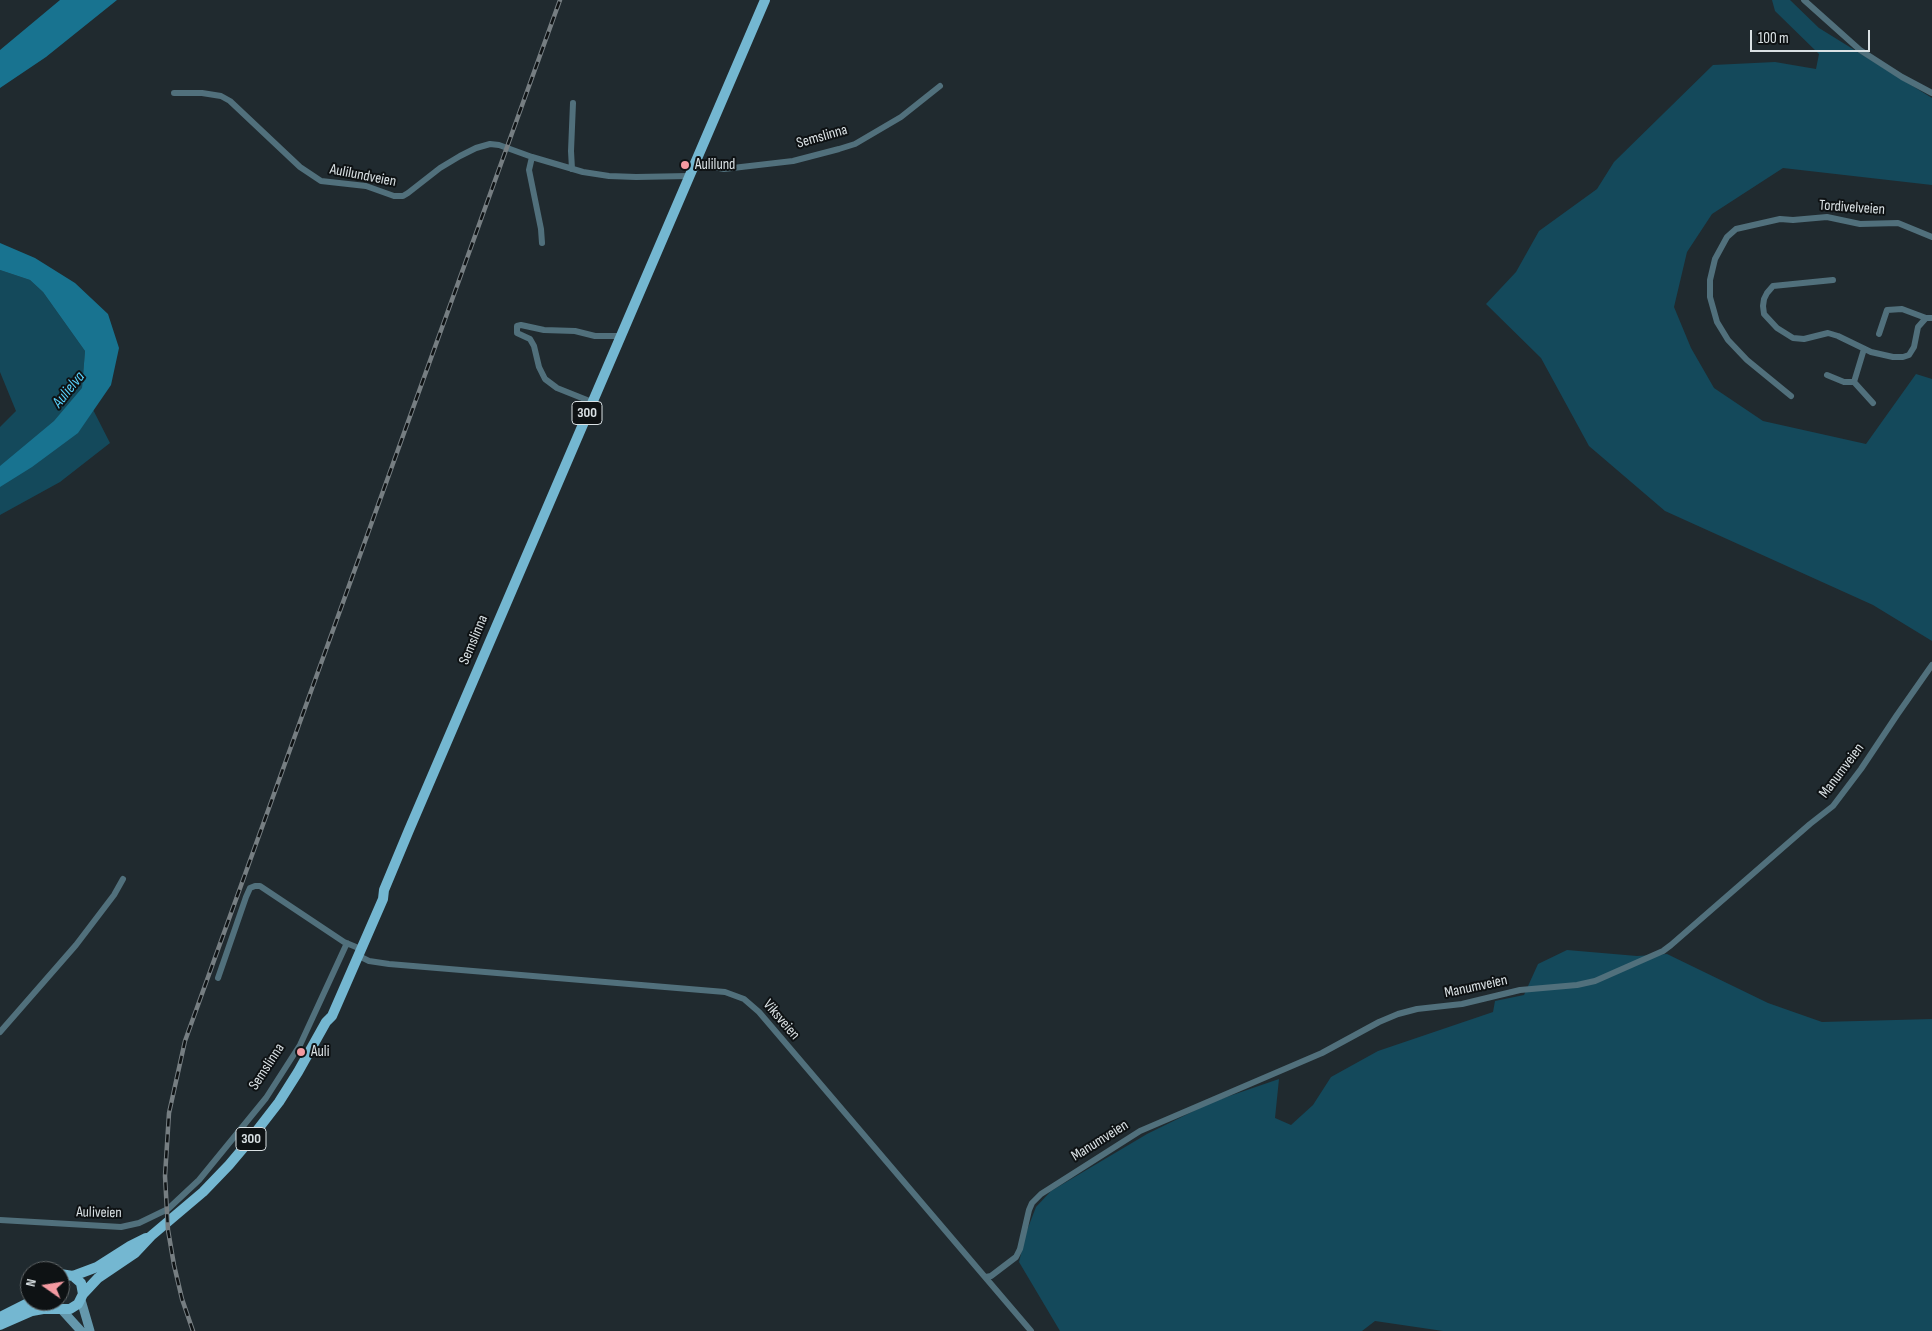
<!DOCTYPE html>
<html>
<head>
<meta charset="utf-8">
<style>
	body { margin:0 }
	#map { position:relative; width:1932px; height:1331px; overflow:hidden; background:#202a2f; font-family:"Sofia Sans Condensed",sans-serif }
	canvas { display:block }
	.north { position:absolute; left:20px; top:1261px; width:50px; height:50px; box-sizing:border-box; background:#0e1214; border:1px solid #606567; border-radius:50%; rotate:283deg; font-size:14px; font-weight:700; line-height:20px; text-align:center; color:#dae1e4 }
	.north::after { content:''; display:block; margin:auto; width:18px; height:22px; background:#f49aa1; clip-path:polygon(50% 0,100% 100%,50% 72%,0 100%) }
	.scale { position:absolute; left:1750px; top:30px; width:120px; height:22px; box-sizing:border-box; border:2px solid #dae1e4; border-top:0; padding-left:6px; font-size:15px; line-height:18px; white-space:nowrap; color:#dae1e4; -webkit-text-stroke:4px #0e1214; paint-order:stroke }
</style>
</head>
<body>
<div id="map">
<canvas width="1932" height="1331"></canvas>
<div class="north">N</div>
<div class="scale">100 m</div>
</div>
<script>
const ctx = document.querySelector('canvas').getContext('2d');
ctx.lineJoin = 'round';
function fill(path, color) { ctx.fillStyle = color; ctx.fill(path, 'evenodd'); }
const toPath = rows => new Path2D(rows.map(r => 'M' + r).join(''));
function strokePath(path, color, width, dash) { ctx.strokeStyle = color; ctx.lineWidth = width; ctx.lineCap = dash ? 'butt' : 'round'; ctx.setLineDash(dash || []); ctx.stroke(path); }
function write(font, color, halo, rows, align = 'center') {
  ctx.font = font + ' "Sofia Sans Condensed",sans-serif'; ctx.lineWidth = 4; ctx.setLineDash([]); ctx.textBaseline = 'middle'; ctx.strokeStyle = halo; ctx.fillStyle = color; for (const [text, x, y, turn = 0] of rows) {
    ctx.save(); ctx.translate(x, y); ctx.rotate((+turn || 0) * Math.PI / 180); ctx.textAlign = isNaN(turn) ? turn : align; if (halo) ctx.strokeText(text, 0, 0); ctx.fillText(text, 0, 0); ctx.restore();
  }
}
const green = toPath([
	[1772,0,1790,0,1819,28,1932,98,1932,185,1783,168,1712,214,1687,252,1674,307,1691,348,1714,388,1763,421,1866,444,1916,374,1932,379,1932,641,1873,605,1665,511,1589,446,1541,358,1486,304,1516,272,1539,231,1597,189,1614,162,1713,65,1775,62,1816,69,1819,54,1775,11],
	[0,270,30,280,43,292,85,351,82,388,110,443,60,482,0,515,0,427,16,411,0,372],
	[1567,950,1637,956,1667,954,1768,1003,1822,1022,1932,1019,1932,1331,1443,1331,1375,1321,1362,1331,1060,1331,1019,1262,1026,1233,1036,1207,1051,1191,1147,1134,1212,1102,1279,1079,1275,1118,1291,1125,1313,1105,1331,1077,1378,1051,1493,1012,1495,1001,1524,995,1538,964]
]);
const water = toPath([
	[60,0,117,0,46,57,0,88,0,50],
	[0,243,35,258,75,283,108,314,119,348,111,385,78,433,32,467,0,487,0,466,54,421,82,388,85,351,43,292,30,280,0,270]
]);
const minor = toPath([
	[1804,0,1860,50,1902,77,1932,93],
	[174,93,202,93,221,96,230,101,300,167,321,181,366,186,394,196,403,196,408,193,440,168,460,156,476,148,490,144,499,145,532,157,583,172,609,176,636,177,689,176],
	[532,157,529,170,541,229,542,243],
	[695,163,724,169,793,161,839,149,855,144,901,117,940,86],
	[572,169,571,151,573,103],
	[1833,280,1773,286,1767,293,1764,299,1763,306,1764,314,1777,328,1793,338,1804,339,1828,333,1838,336,1871,352,1893,357,1903,357,1909,355,1914,347,1918,327,1926,318,1932,318],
	[1879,334,1887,310,1902,309,1926,318],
	[1827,375,1844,382,1854,382,1873,403],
	[1854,382,1864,349],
	[1791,396,1747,360,1728,340,1717,322,1710,297,1710,280,1715,259,1727,237,1736,229,1780,219,1793,220,1827,217,1860,224,1898,223,1932,237],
	[592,402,557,388,545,379,539,367,534,346,530,339,517,333,517,326,521,325,544,330,575,331,595,336,620,336],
	[359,956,369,961,389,964,725,992,744,999,759,1012,1031,1331],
	[218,978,246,897,250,888,255,886,260,886,344,942,356,947],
	[0,1032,76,945,114,895,123,879],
	[0,1220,121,1227,139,1223,168,1209,199,1180,266,1098,300,1045,347,943],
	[986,1277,991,1276,1016,1257,1020,1249,1029,1210,1032,1203,1041,1194,1140,1131,1322,1053,1379,1022,1398,1014,1417,1009,1462,1004,1520,990,1577,985,1595,981,1663,951,1671,945,1810,824,1833,806,1861,769,1897,715,1932,665]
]);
const secondary = toPath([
	[81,1300,90,1331],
	[61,1309,81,1331]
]);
const primary = toPath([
	[73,1276,97,1267,130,1246,146,1238],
	[83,1294,98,1278,135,1253,151,1236,203,1192,229,1165,245,1146,279,1102,298,1072,326,1022,332,1016,383,899,384,890,409,830,765,0],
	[0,1317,32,1301],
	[0,1325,32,1311,43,1309,70,1309,78,1304,83,1294,81,1283,73,1276,60,1274]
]);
const rail = toPath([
	[193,1331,182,1299,174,1265,168,1230,165,1176,169,1113,185,1041,560,0]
]);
const markers = [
	[685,165,5,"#f49aa1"],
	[301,1052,5,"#f49aa1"]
];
const shields = [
	[587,413,30],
	[251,1139,30]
];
const shieldNames = [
	["300",587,413],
	["300",251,1139]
];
const streetNames = [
	["Semslinna",822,137,-16],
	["Aulilundveien",363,176,11],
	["Tordivelveien",1852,208,4],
	["Semslinna",474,640,-67],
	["Manumveien",1842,771,-53],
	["Manumveien",1476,987,-12],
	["Viksveien",781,1020,49],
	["Semslinna",267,1067,-57],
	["Manumveien",1100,1141,-32],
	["Auliveien",99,1213,1]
];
const poiNames = [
	["Aulilund",695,165],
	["Auli",311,1052]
];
const waterNames = [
	["Aulielva",69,390,-51]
];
fill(green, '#14495b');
fill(water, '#187390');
strokePath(minor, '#51707c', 6);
strokePath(secondary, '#6598ac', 9);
strokePath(primary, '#74b7d1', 10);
strokePath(rail, '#767e82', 4.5);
strokePath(rail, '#0e1214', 2.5, [8]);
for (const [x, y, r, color] of markers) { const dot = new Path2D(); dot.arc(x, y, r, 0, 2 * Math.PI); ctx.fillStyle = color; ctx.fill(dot); strokePath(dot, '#0e1214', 2); }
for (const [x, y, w] of shields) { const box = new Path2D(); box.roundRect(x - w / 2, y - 11.5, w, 23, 4); ctx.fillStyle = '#0e1214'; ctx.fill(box); strokePath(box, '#dae1e4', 1); }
write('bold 14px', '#dae1e4', null, shieldNames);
write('15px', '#dae1e4', '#0e1214', streetNames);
write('15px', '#dae1e4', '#0e1214', poiNames, 'left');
write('italic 16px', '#5ad1fb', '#0e1214', waterNames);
</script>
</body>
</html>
